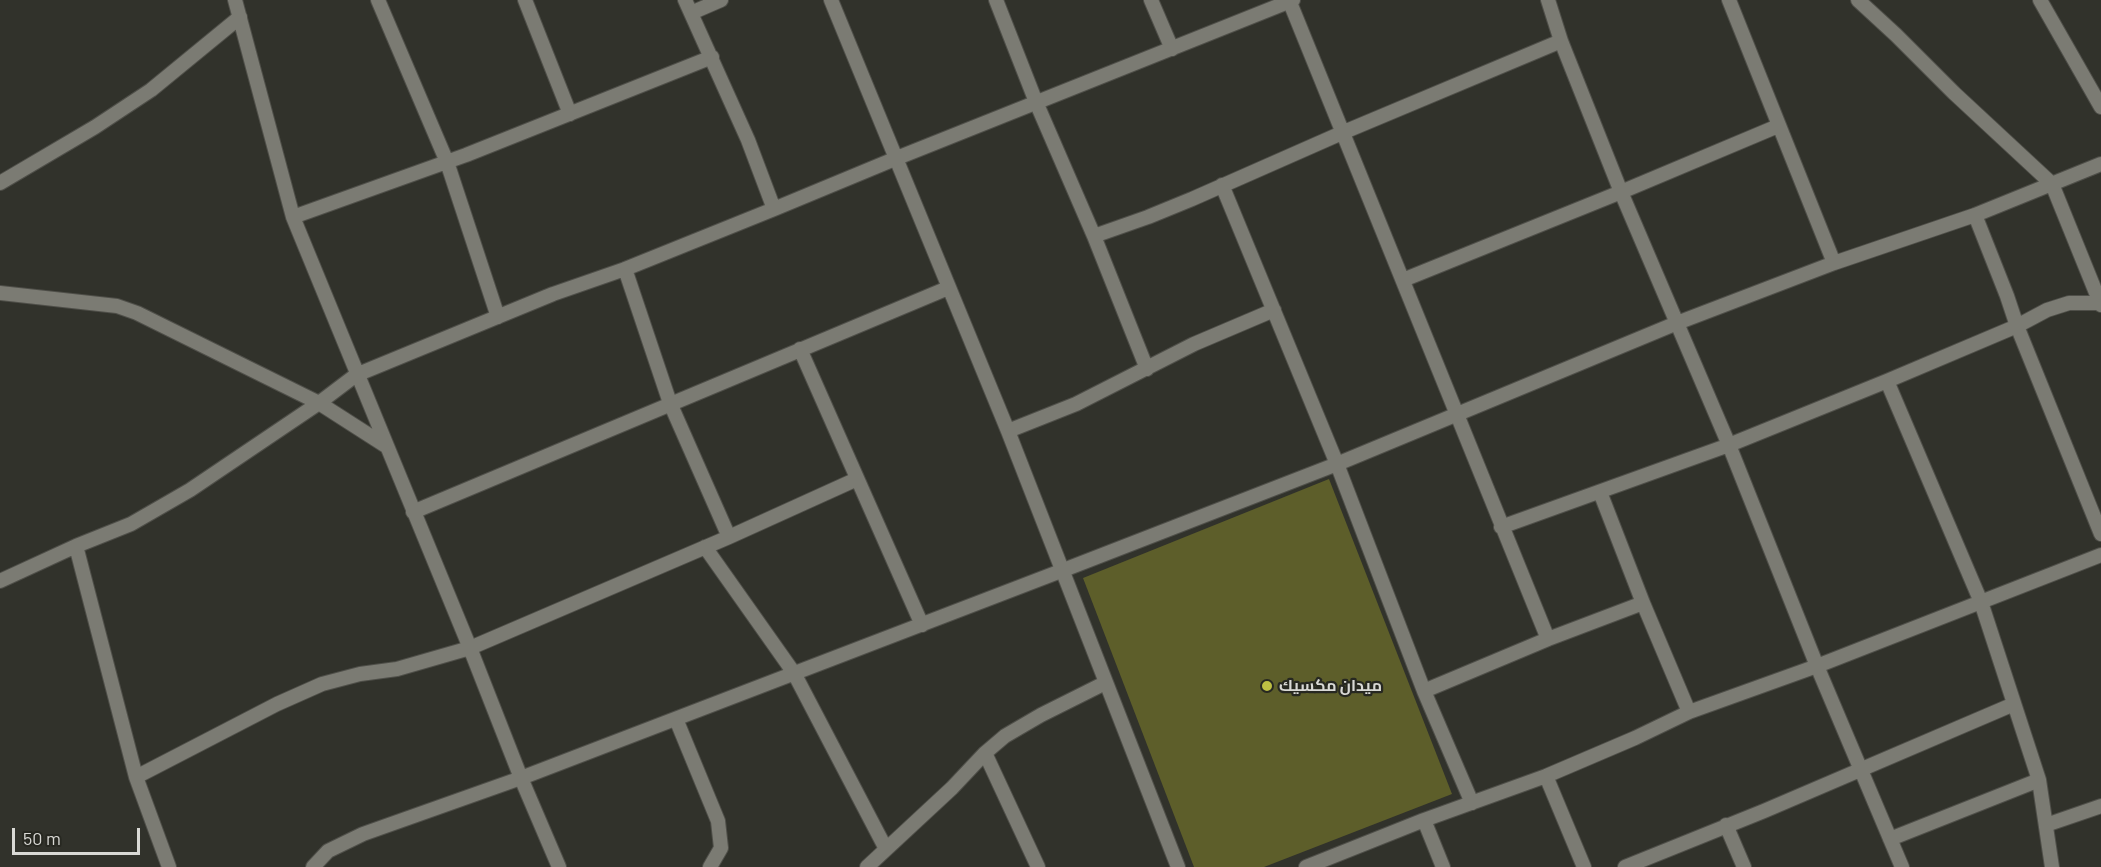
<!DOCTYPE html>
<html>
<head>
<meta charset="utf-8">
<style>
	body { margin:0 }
	#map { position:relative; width:2101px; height:867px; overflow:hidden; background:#31322b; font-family:Barlow,sans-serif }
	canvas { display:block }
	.scale { position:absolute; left:12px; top:828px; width:128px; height:27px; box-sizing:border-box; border:3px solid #d9d9d5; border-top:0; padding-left:8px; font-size:18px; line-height:21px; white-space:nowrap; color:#d9d9d5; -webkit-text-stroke:4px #272821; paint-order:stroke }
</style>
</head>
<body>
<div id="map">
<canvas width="2101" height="867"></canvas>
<div class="scale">50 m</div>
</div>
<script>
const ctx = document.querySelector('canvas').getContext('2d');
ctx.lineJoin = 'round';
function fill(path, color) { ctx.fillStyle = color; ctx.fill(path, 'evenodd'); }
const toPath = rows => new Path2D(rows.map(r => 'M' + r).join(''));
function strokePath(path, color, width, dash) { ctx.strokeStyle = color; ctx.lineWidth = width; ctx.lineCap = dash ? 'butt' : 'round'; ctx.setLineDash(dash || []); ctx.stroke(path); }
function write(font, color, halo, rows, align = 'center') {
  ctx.font = font + ' Barlow,Cairo,sans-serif'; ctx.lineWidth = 4.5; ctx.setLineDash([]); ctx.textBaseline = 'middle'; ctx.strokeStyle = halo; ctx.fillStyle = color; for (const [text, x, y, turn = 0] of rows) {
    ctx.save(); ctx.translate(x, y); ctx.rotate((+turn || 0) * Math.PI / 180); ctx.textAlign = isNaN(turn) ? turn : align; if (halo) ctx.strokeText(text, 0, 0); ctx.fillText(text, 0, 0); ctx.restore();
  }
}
const green = toPath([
	[1329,479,1452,794,1264,867,1194,867,1083,578]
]);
const minor = toPath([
	[235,0,293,217,470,648,521,778,559,867],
	[378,0,447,162,498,317],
	[525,0,570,114],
	[685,0,748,140,774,209],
	[831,0,1008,431,1178,867],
	[996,0,1036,102,1094,236,1147,369],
	[1151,0,1172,49],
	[1289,0,1548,639],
	[1548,0,1561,41,1621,192,1729,445,1817,666,1902,867],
	[1729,0,1834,263],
	[1858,0,1896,35,1954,93,2052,184,2101,305],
	[2040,0,2101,107],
	[691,13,721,0],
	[0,183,95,127,151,90,240,17],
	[1222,185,1337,464,1424,691,1472,803],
	[1975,215,2007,296,2017,326,2101,534],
	[293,217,466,155,712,57],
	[1094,236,1148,217,1192,199,1344,132,1561,41],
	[625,269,670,403,729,537],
	[1403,280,1621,192,1778,126],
	[0,293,117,306,137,313,319,403,386,446],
	[800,349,922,625],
	[1887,381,1981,602,2039,780,2052,867],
	[1008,431,1076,404,1194,344,1274,310],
	[1600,492,1643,603,1689,712],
	[413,512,948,288],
	[1501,527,1729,445,1887,381,2017,326,2047,310,2069,303,2101,303],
	[76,546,136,777,169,867],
	[705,547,794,673,886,849],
	[0,581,76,546,131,524,190,490,319,403,356,375,553,294,625,269,774,209,897,158,1293,0],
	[1424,691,1548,639,1643,603],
	[676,719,718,821,721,848,710,867],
	[985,753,1038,867],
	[1546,776,1584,867],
	[136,777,277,704,322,684,360,674,397,669,470,648,729,537,857,479],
	[1424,820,1443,867],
	[1726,825,1744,867],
	[2046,825,2101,806],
	[1890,839,2039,780],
	[313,867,328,851,363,834,521,778,1061,571,1337,464,1677,323,1834,263,1975,215,2101,164],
	[867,867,952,788,985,753,1005,736,1041,715,1105,683],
	[1306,867,1424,820,1546,776,1635,738,1689,712,1817,666,2101,555],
	[1625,867,1764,811,2014,704]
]);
const markers = [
	[1267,686,6,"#bdbf43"]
];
const poiNames = [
	["ميدان مكسيك",1279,686]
];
fill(green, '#5d5e2a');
strokePath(minor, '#4f4f49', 16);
strokePath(minor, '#7b7b73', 14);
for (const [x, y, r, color] of markers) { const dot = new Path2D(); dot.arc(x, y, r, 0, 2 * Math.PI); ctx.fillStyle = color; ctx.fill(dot); strokePath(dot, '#272821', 2); }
write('bold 16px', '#d9d9d5', '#272821', poiNames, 'left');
</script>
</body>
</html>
